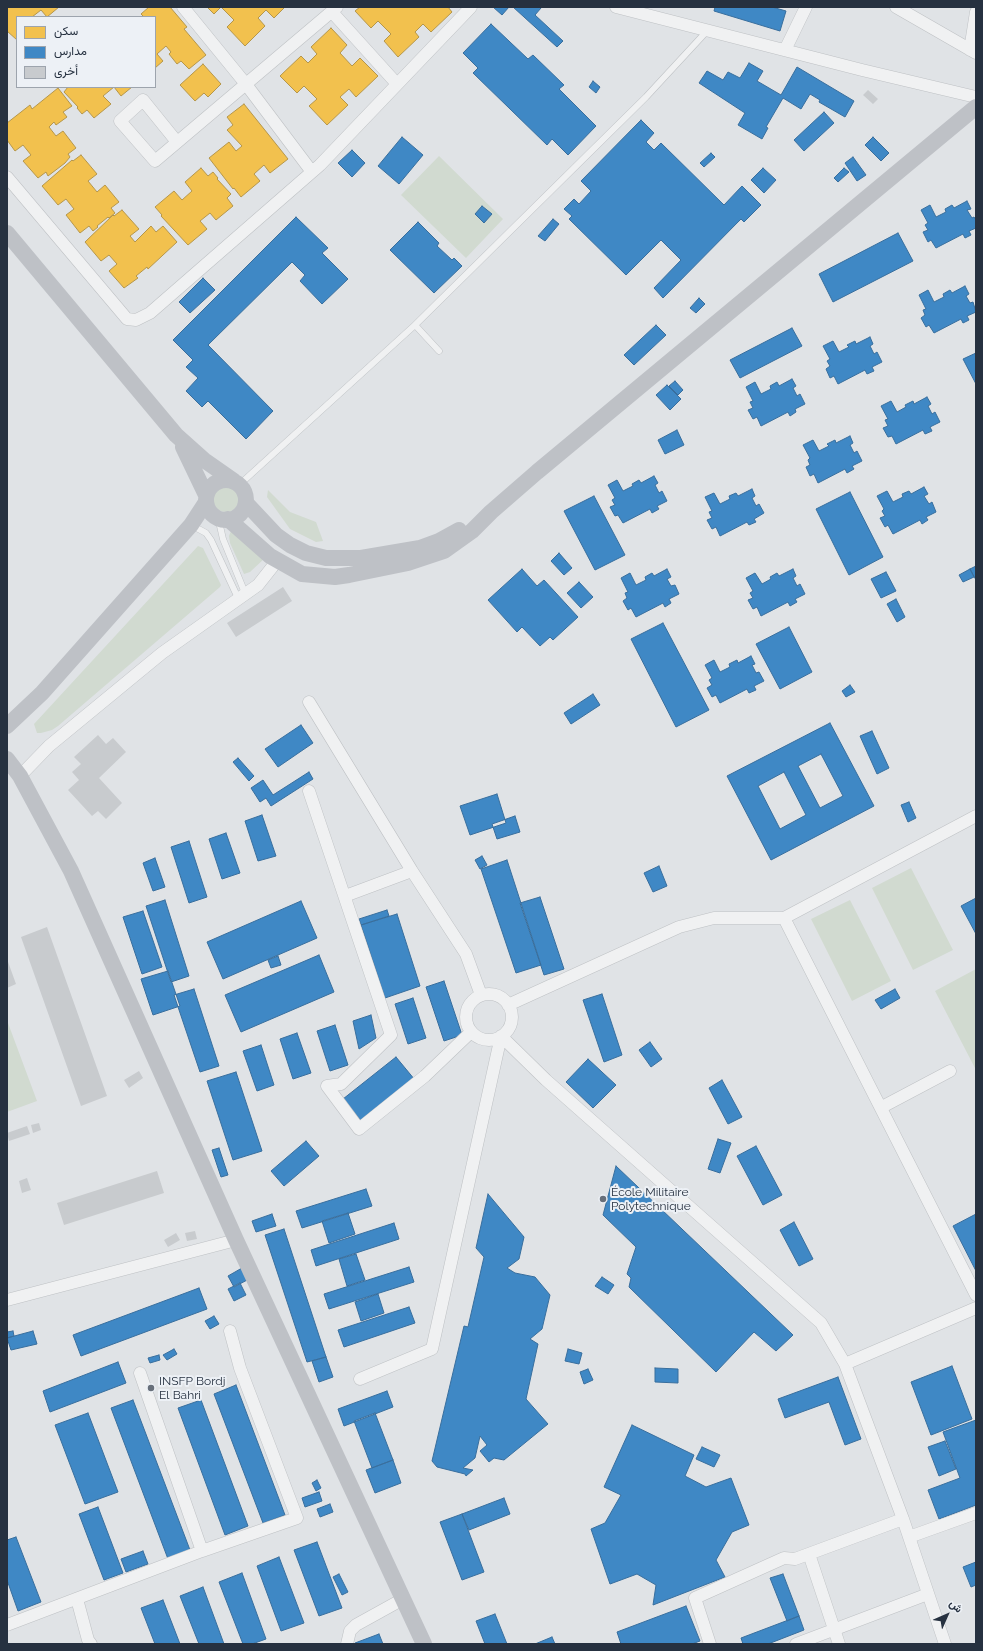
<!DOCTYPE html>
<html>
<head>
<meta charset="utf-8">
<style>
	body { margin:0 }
	#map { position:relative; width:983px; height:1651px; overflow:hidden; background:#e0e3e6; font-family:Raleway,Vazirmatn,sans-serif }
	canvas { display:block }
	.frame { position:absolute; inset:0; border:8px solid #263140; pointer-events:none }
	.legend { position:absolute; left:16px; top:16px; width:140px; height:72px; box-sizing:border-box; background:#edf1f6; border:1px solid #9da4ad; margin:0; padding:5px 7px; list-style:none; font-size:12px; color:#263140 }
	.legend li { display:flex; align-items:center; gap:8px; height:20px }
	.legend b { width:20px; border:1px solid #9da4ad }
	.north { position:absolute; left:927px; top:1595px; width:40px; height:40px; -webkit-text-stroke:3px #edf1f6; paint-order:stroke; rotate:45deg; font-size:11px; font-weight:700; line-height:16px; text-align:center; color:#263140 }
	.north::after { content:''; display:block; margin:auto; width:14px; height:18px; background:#263140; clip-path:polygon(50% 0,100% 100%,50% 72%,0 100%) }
</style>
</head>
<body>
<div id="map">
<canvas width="983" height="1651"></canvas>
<div class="frame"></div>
<ul class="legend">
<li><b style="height:11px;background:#f2c14e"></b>سكن</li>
<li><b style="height:11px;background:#3f88c5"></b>مدارس</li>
<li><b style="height:11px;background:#c8cbce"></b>أخرى</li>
</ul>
<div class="north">ش</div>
</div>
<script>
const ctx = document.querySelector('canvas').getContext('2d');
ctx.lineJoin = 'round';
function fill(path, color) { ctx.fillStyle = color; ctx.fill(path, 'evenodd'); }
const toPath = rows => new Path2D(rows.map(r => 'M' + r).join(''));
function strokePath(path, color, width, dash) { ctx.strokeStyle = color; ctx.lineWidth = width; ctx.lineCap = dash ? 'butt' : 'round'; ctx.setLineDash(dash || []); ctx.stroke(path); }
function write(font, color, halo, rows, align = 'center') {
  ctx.font = font + ' Raleway,sans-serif'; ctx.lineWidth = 4; ctx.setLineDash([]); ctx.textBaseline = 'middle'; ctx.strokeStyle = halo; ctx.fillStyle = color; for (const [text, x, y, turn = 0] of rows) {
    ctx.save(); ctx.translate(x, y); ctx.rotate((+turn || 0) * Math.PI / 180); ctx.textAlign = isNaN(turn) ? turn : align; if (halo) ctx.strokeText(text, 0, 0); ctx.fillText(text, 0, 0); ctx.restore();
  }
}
const green = toPath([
	[439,156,503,219,466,258,401,195],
	'213 499a13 13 0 1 1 26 0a13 13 0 1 1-26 0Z',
	[268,490,290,512,316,522,323,541,316,542,290,529,267,497],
	[231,531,265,558,250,572,244,574,230,543,229,536],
	[198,546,203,548,221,585,220,587,58,726,52,730,41,733,37,733,34,724],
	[911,868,953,950,913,970,872,888],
	[850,900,891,981,852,1001,811,919],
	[976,969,976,1070,935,991],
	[7,1023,8,1023,37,1101,7,1112]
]);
const homes = toPath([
	[7,7,59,7,47,17,41,10,32,17,17,17,17,40,7,31,7,7],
	[149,7,170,7,187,27,184,29,206,55,189,69,181,61,177,64,169,54,171,52,166,46,157,54,163,61,155,68,155,17,144,17,141,14,149,7],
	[207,7,221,7,214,14,207,7],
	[221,7,285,7,274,18,266,10,258,18,265,26,245,46,227,27,234,20,221,7],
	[360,7,448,7,452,12,431,32,423,24,415,32,419,37,398,57,384,41,391,34,378,21,371,28,355,11,360,7],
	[331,28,347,45,340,53,352,66,360,58,378,76,356,97,349,89,340,97,348,105,327,125,309,106,317,99,304,86,297,93,280,76,301,56,308,63,317,54,311,47,331,28],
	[203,64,221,84,208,97,204,93,195,101,180,85,203,64],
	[68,87,114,87,103,96,111,104,94,118,87,110,82,114,77,108,78,107,64,92,68,87],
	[114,87,132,87,121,96,114,87],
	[58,88,72,106,63,112,67,117,56,125,54,122,49,127,56,136,63,131,76,148,68,154,70,157,65,163,48,176,46,172,38,178,23,161,31,155,23,145,15,151,7,140,7,123,30,105,32,109,58,88],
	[244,104,288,159,270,173,264,165,254,174,260,181,241,197,234,188,233,189,209,158,229,142,236,151,242,146,227,130,233,125,227,117,244,104],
	[81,155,97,174,88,181,97,192,105,185,119,202,111,208,115,213,109,218,108,217,97,226,98,227,93,231,89,226,80,233,66,215,74,209,66,199,58,205,42,186,72,160,73,161,81,155],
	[201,168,208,176,213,172,218,178,217,179,231,194,227,198,233,206,216,220,210,213,200,221,207,229,188,245,161,216,162,215,155,207,174,191,182,200,192,191,185,182,201,168],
	[122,210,139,229,130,236,135,242,151,226,156,232,163,226,177,242,148,269,147,267,136,276,138,278,124,288,109,271,117,264,109,255,101,261,85,242,113,215,114,216,122,210]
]);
const schools = toPath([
	[493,7,509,7,502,15,493,7],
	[513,7,540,7,541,8,535,15,563,41,557,47,513,7],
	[715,7,772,7,786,11,780,31,714,11,715,7],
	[491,24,528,59,533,55,564,85,559,89,596,126,568,155,552,139,547,145,473,73,478,68,463,53,491,24],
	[749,63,763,71,757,81,781,95,797,67,854,101,845,117,819,102,820,100,810,94,801,109,783,98,766,127,768,128,762,139,738,125,745,113,699,83,707,71,723,80,728,72,740,78,749,63],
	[593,81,600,87,596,93,589,87,593,81],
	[824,112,834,123,804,151,794,140,824,112],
	[641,120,654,133,646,142,654,150,661,143,724,205,742,186,761,205,744,222,741,219,663,298,654,288,681,260,661,240,626,275,569,219,572,216,564,209,574,199,579,204,591,191,581,181,641,120],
	[402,137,423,155,399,184,378,166,402,137],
	[873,137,889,153,881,161,865,145,873,137],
	[352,150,365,163,352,177,338,163,352,150],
	[711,153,715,157,704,167,700,163,711,153],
	[853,157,866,175,857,181,845,163,853,157],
	[763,168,776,180,764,193,751,180,763,168],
	[844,168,849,172,838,182,834,178,844,168],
	[967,201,971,209,967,210,972,218,974,217,976,220,976,228,969,231,971,235,965,238,963,234,936,248,931,240,928,242,923,232,928,230,925,225,928,223,921,210,930,205,936,217,946,212,945,209,952,205,954,208,967,201],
	[482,206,492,214,484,223,475,214,482,206],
	[296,217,328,248,322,253,348,279,322,304,300,281,305,275,292,262,208,345,273,411,246,439,208,401,202,407,186,391,198,378,186,367,193,360,173,340,296,217],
	[553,219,559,224,545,241,538,236,553,219],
	[418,222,439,243,437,246,452,260,454,258,462,266,434,293,390,250,418,222],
	[898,233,913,261,833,302,819,274,898,233],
	[203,278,215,290,190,313,179,302,203,278],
	[965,286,969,294,966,296,970,303,973,302,976,312,967,316,969,320,963,323,961,319,934,333,929,325,926,327,921,318,925,315,923,310,926,309,919,295,928,290,934,302,944,297,943,294,950,290,952,293,965,286],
	[699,298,705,304,696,313,690,308,699,298],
	[656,325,666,335,634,365,624,355,656,325],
	[792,328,802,346,740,378,730,360,792,328],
	[870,337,873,344,870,346,874,354,877,352,882,362,872,367,874,371,867,374,865,370,838,384,834,376,830,378,826,369,830,366,827,361,830,359,823,346,833,341,839,352,849,347,847,345,855,341,856,344,870,337],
	[976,353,976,384,963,359,976,353],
	[792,379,796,386,793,388,797,396,800,394,805,404,795,409,796,412,790,416,788,412,761,426,757,417,753,419,748,410,753,408,750,402,753,401,746,387,755,382,761,394,771,389,770,386,777,382,779,386,792,379],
	[675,381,683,390,678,395,669,386,675,381],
	[667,385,681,399,670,410,656,395,667,385],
	[927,397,931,404,928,406,932,414,935,412,940,422,930,427,932,431,925,434,923,430,896,444,892,436,888,437,883,428,888,426,885,420,888,419,881,406,891,401,897,412,906,407,905,405,913,401,914,404,927,397],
	[677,430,684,445,665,454,658,440,677,430],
	[850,436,853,443,850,445,854,453,857,451,862,461,852,466,854,469,847,473,845,469,818,483,814,474,810,476,806,467,810,465,808,460,810,458,803,445,813,440,819,451,829,446,827,444,835,440,836,443,850,436],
	[654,476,658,483,655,485,659,493,662,491,667,501,657,506,659,509,652,513,650,509,623,523,618,515,615,516,610,507,615,505,612,500,615,498,608,485,617,480,623,491,633,486,632,484,639,480,641,483,654,476],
	[924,487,928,494,924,496,929,504,932,502,936,512,926,517,928,520,922,524,920,520,893,534,888,525,885,527,880,518,885,516,882,511,884,509,877,496,887,491,893,502,903,497,902,494,909,491,911,494,924,487],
	[752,489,755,496,752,498,756,506,759,504,764,513,754,519,756,522,749,525,747,522,720,536,716,527,712,529,707,520,712,518,709,512,712,511,705,497,714,493,720,504,730,499,729,496,736,493,738,496,752,489],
	[850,492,883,557,849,575,816,509,850,492],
	[594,496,625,555,595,570,564,511,594,496],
	[559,553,572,568,564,575,551,561,559,553],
	[976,566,976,580,970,569,976,566],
	[522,569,537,586,544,580,578,617,553,640,550,637,540,646,522,627,517,632,488,600,522,569],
	[667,569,671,577,667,579,671,586,675,585,679,594,669,599,671,603,665,607,663,603,636,617,631,608,628,610,623,601,627,598,625,593,628,592,621,578,630,573,636,585,646,580,645,577,652,573,654,576,667,569],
	[793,569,796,576,793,578,797,586,800,584,805,594,795,599,797,602,790,606,788,602,761,616,757,607,753,609,748,600,753,598,750,593,753,591,746,578,755,573,762,584,771,579,770,577,777,573,779,576,793,569],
	[970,569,974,577,963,582,959,575,970,569],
	[886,572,896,591,881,598,871,579,886,572],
	[579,582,593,597,581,608,567,593,579,582],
	[896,599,905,617,897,622,887,604,896,599],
	[663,623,709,710,676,727,631,639,663,623],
	[789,627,812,672,780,689,756,644,789,627],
	[751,656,755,664,752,665,756,673,759,672,764,681,754,686,756,690,749,693,747,689,720,703,716,695,712,697,707,688,712,685,709,680,712,678,705,665,714,660,720,672,730,667,729,664,737,660,738,663,751,656],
	[850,685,855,692,846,697,842,691,850,685],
	[593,694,600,705,571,724,564,713,593,694],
	[830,723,874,806,771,860,727,776,830,723],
	[821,754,843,796,820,808,798,766,821,754],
	[784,772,806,815,780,829,758,786,784,772],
	[301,725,313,743,278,767,265,749,301,725],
	[872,731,889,768,877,774,860,736,872,731],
	[238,758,254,776,249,781,233,762,238,758],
	[309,772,313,779,271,806,266,798,260,802,251,788,263,780,273,795,309,772],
	[497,794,506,823,470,835,460,806,497,794],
	[909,802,916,818,908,822,901,805,909,802],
	[262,815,276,856,258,861,245,821,262,815],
	[515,816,520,832,497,839,492,824,515,816],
	[226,833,240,873,222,879,209,839,226,833],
	[189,841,207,897,189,903,171,847,189,841],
	[482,856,487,865,480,869,475,860,482,856],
	[155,858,165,887,153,891,143,863,155,858],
	[507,860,541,965,516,973,481,869,507,860],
	[659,866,667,886,653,892,644,873,659,866],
	[540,897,564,969,544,975,520,903,540,897],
	[976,898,976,934,961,906,976,898],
	[165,900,189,976,171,982,146,906,165,900],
	[301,901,317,938,223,979,207,942,301,901],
	[387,910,389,916,361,925,359,919,387,910],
	[143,911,162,967,142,974,123,917,143,911],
	[397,914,420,986,385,998,361,925,397,914],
	[319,955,334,992,241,1032,225,995,319,955],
	[278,956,281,965,271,968,268,960,278,956],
	[168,971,180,1006,153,1015,141,979,168,971],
	[444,981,462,1035,444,1041,426,987,444,981],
	[194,989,219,1066,200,1072,174,995,194,989],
	[895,989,900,998,881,1009,875,1000,895,989],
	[602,994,622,1055,604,1062,583,1000,602,994],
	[413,998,426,1038,408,1044,395,1004,413,998],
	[371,1015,376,1038,359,1049,353,1021,371,1015],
	[335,1025,348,1065,330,1071,317,1031,335,1025],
	[297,1033,311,1073,293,1079,280,1039,297,1033],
	[650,1042,662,1059,651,1067,639,1050,650,1042],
	[261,1045,274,1085,257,1091,243,1051,261,1045],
	[396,1057,415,1080,362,1122,343,1099,396,1057],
	[588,1059,616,1085,593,1108,566,1082,588,1059],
	[236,1072,262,1151,233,1160,207,1081,236,1072],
	[722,1080,742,1117,728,1124,709,1088,722,1080],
	[718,1139,731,1143,720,1173,708,1169,718,1139],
	[306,1141,319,1156,284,1186,271,1171,306,1141],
	[756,1146,782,1195,763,1205,737,1156,756,1146],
	[219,1148,228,1175,221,1177,212,1150,219,1148],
	[616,1166,793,1335,776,1351,754,1332,716,1372,629,1287,631,1278,627,1274,636,1247,603,1215,616,1166],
	[366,1189,372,1206,302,1228,296,1211,366,1189],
	[488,1194,524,1237,519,1259,507,1268,515,1273,535,1277,550,1295,542,1329,530,1339,538,1344,526,1399,548,1424,504,1460,494,1458,489,1462,480,1451,487,1445,480,1436,475,1458,463,1468,473,1470,466,1476,465,1474,437,1467,432,1461,464,1326,468,1327,484,1257,476,1248,488,1194],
	[348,1213,355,1234,329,1243,322,1221,348,1213],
	[272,1214,276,1226,256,1232,252,1221,272,1214],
	[976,1214,976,1271,953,1226,976,1214],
	[794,1222,813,1259,799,1266,780,1230,794,1222],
	[394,1223,399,1239,316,1266,311,1250,394,1223],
	[284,1229,326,1357,307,1362,265,1235,284,1229],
	[356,1254,365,1280,347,1286,339,1259,356,1254],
	[409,1267,414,1282,329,1309,324,1294,409,1267],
	[242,1268,249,1279,234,1287,228,1276,242,1268],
	[602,1277,614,1285,608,1294,595,1286,602,1277],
	[240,1283,246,1295,234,1301,228,1289,240,1283],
	[199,1288,207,1309,81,1356,73,1335,199,1288],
	[378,1294,384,1313,361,1321,355,1302,378,1294],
	[409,1307,415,1323,344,1347,338,1330,409,1307],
	[214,1316,219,1324,210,1329,205,1321,214,1316],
	[13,1331,14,1336,7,1338,7,1332,13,1331],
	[33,1331,37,1344,11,1350,7,1338,33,1331],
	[174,1349,177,1354,167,1360,163,1355,174,1349],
	[568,1349,582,1353,579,1364,565,1361,568,1349],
	[159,1355,160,1360,150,1363,148,1358,159,1355],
	[326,1357,333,1377,319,1382,312,1361,326,1357],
	[118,1362,126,1383,50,1412,43,1391,118,1362],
	[952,1366,972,1419,931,1435,911,1382,952,1366],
	[655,1368,678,1369,678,1383,655,1382,655,1368],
	[588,1369,593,1380,584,1384,580,1372,588,1369],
	[838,1377,861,1439,845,1445,829,1402,785,1418,778,1399,838,1377],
	[236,1385,285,1515,263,1523,214,1394,236,1385],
	[387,1391,393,1407,344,1426,338,1409,387,1391],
	[133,1400,190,1550,168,1559,111,1408,133,1400],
	[201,1400,248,1526,225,1535,178,1408,201,1400],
	[88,1413,118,1492,85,1504,55,1425,88,1413],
	[375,1413,393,1460,372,1468,354,1421,375,1413],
	[976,1420,976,1505,939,1519,928,1490,960,1478,943,1432,976,1420],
	[632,1425,694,1455,685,1476,706,1487,731,1478,749,1525,732,1532,716,1560,725,1577,653,1605,656,1585,637,1574,610,1584,591,1529,605,1523,621,1495,604,1487,632,1425],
	[945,1441,956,1469,939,1476,928,1447,945,1441],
	[702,1447,720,1455,714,1467,696,1459,702,1447],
	[393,1460,401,1483,375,1493,366,1470,393,1460],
	[317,1480,321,1488,316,1491,312,1483,317,1480],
	[319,1492,322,1501,305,1507,302,1498,319,1492],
	[504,1498,510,1514,469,1530,462,1514,504,1498],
	[330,1504,333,1512,320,1517,317,1509,330,1504],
	[98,1507,123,1573,104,1580,79,1514,98,1507],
	[462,1514,484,1572,462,1580,440,1522,462,1514],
	[16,1537,41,1602,18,1611,7,1580,7,1540,16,1537],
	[317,1542,342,1608,319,1616,294,1550,317,1542],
	[143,1551,148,1564,126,1572,121,1559,143,1551],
	[279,1557,304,1623,281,1631,257,1566,279,1557],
	[976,1562,976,1585,971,1587,963,1567,976,1562],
	[242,1573,266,1639,252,1644,243,1644,219,1582,242,1573],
	[339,1574,348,1592,342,1595,333,1577,339,1574],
	[783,1574,799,1616,787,1621,770,1578,783,1574],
	[203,1587,224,1644,199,1644,180,1596,203,1587],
	[163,1600,180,1644,155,1644,141,1608,163,1600],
	[686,1606,700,1641,692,1644,621,1644,617,1632,686,1606],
	[495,1614,507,1644,485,1644,476,1621,495,1614],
	[799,1616,804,1630,768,1644,743,1644,741,1638,799,1616],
	[379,1634,383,1644,356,1644,355,1643,379,1634],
	[552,1637,555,1644,535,1644,552,1637]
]);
const building = toPath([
	[868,90,878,99,873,104,863,95],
	[283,587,292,601,236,637,227,623],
	[98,735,106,744,113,738,126,752,99,778,122,803,106,819,98,811,92,816,68,790,79,780,72,772,81,764,74,757],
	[47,927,107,1096,81,1106,21,937],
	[7,959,16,984,7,988],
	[139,1071,143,1078,129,1088,124,1080],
	[39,1123,41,1130,33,1133,31,1125],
	[27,1126,30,1134,9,1141,7,1133],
	[157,1171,164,1193,64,1225,57,1203],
	[27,1178,31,1190,22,1193,19,1181],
	[195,1231,197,1239,187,1241,185,1233],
	[176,1233,180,1240,168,1247,164,1240]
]);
const service = toPath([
	[415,325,439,351],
	[239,485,415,325,646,97,707,31],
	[220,519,220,526,223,539,245,593],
	[193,526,206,533,211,540,238,598]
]);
const minor = toPath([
	[183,7,245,83,312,172],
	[616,7,862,70,976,97],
	[896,7,976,53],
	[332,12,397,84],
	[785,50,806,7],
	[970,50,976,12],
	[177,142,143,100,120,121,155,161,337,7],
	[7,177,127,319,136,320,150,313,320,165,471,7],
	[309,702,412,871,466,954,481,995],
	[20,776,49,746,162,653,258,585,277,561],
	[309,791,391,1035,341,1084,327,1086,359,1129,425,1076,471,1032],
	[345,896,412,871],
	[784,918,976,816],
	'466 1017a23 23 0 1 1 46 0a23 23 0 1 1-46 0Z',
	[508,1005,679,927,714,918,784,918,976,1295],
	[501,1036,546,1080,821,1323,845,1364,903,1519,945,1644],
	[882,1107,950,1071],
	[7,1300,236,1240],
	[845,1364,976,1308],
	[140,1373,202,1551],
	[360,1379,432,1349,501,1036],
	[909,1537,976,1513],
	[809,1554,839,1644],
	[77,1599,88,1640,91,1644],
	[7,1625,202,1551,297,1518,240,1368,230,1331],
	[347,1644,350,1631,356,1625,403,1599],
	[710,1644,695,1598,784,1558,795,1559,903,1519],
	[796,1644,928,1594]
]);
const secondary = toPath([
	[7,233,176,435,204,460,234,481],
	[183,447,206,495],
	'206 500a20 20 0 1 1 40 0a20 20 0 1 1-40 0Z',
	[246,503,276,535,290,545,306,553,326,558,361,558,420,548,439,541,459,530],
	[228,519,270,556,302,574,335,577,349,575,408,563,444,551,472,531,491,512,537,472,976,107],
	[7,726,42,693,191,525,206,502],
	[7,759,20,776,71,871,236,1240,424,1644]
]);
const markers = [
	[603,1199,4,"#676f7a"],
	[151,1388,4,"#676f7a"]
];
const poiNames = [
	["École Militaire",611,1192],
	["Polytechnique",611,1206],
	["INSFP Bordj",159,1381],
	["El Bahri",159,1395]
];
fill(green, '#d1dad0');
fill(homes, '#f2c14e');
strokePath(homes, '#b5964a', 1);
fill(schools, '#3f88c5');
strokePath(schools, '#386e9d', 1);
fill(building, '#c8cbce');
strokePath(service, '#bec1c4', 7);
strokePath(minor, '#bec1c4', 13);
strokePath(service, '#f0f1f2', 6);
strokePath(minor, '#f0f1f2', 12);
strokePath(secondary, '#bec1c6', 16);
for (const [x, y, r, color] of markers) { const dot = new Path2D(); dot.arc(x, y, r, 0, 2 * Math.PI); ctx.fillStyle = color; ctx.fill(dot); strokePath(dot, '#edf1f6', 1.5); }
write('12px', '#263140', '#edf1f6', poiNames, 'left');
</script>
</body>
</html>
